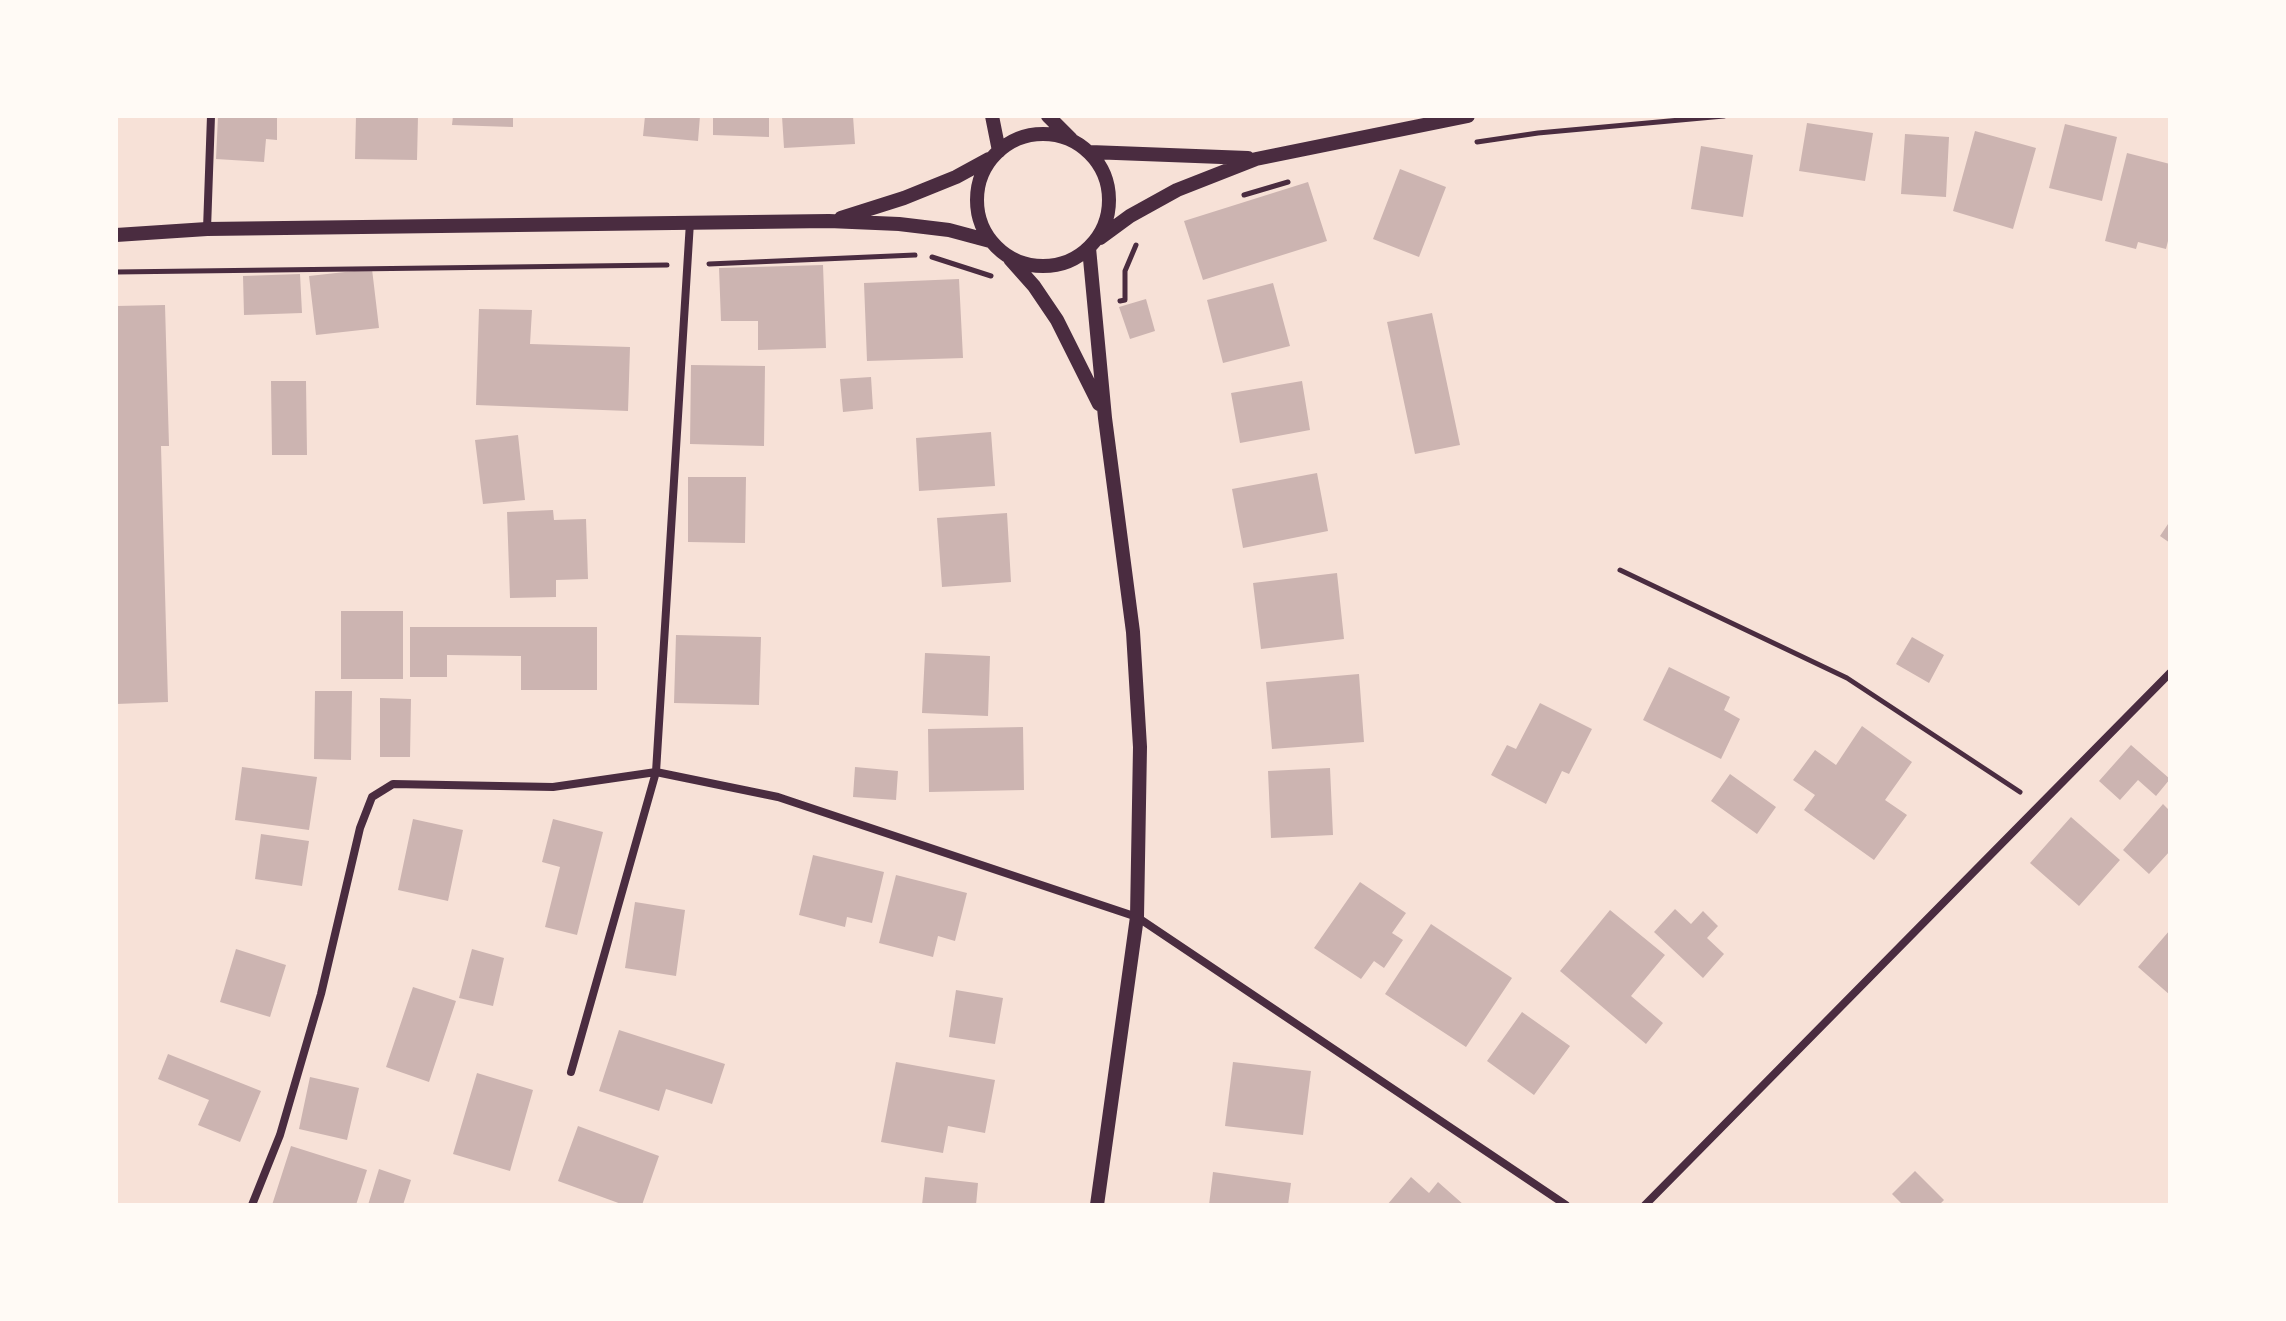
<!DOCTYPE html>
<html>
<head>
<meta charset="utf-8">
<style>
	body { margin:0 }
	#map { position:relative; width:2286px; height:1321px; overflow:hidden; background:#f7e1d7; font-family:"PT Sans",sans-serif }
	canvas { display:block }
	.frame { position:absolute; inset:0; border:118px solid #fffaf5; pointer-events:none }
</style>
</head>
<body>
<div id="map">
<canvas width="2286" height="1321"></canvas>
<div class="frame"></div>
</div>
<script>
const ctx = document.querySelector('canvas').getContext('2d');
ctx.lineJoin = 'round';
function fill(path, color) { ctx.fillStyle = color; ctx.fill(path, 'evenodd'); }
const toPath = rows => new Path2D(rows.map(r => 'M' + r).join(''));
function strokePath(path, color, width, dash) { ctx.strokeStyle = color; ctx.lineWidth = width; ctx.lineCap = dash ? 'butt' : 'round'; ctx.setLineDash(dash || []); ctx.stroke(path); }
const building = toPath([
	[218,116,277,116,277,140,266,139,264,162,216,159],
	[356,116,418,116,417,160,355,159],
	[453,116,513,116,513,127,452,125],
	[645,116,700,116,698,141,643,136],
	[713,116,769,116,769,137,713,135],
	[782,116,853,116,855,144,784,148],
	[1807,123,1873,133,1865,181,1799,171],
	[2065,124,2117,137,2102,201,2049,188],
	[1975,131,2036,148,2013,229,1953,211],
	[1905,134,1949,137,1946,197,1901,194],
	[1701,146,1753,155,1743,217,1691,209],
	[2127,153,2170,164,2170,233,2166,249,2138,242,2136,249,2105,241],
	[1400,169,1446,187,1419,257,1373,239],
	[1308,182,1327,241,1203,280,1184,221],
	[823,265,826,348,758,350,758,321,721,321,719,268],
	[372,269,379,328,316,335,309,276],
	[300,274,302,313,244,315,243,276],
	[959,279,963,358,867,361,864,283],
	[1273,283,1290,346,1223,363,1207,300],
	[1146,299,1155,331,1130,339,1119,307],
	[165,305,169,446,161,446,168,702,116,704,116,306],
	[479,309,532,310,530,344,630,347,628,411,476,405],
	[1432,313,1460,445,1415,454,1387,322],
	[691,365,765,366,764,446,690,444],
	[871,377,873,409,843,412,840,379],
	[271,381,306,381,307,455,272,455],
	[1302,381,1310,430,1240,443,1231,393],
	[991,432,995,486,919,491,916,438],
	[518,435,525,500,483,504,475,440],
	[1317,473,1328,531,1243,548,1232,489],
	[688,477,746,477,745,543,688,542],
	[553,510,554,520,586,519,588,579,556,580,556,597,510,598,507,512],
	[1007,513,1011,582,942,587,937,518],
	[2170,521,2170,543,2160,536],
	[1337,573,1344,639,1261,649,1253,583],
	[341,611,403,611,403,679,341,679],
	[410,627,597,627,597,690,521,690,521,656,447,655,447,677,410,677],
	[676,635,761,637,759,705,674,703],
	[1912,637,1944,655,1929,683,1896,664],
	[925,653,990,656,988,716,922,713],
	[1669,667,1730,697,1724,710,1740,719,1721,759,1643,720],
	[1359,674,1364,742,1272,749,1266,682],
	[315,691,352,691,351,760,314,759],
	[380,698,411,699,410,757,380,757],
	[1540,703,1592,729,1569,774,1562,771,1546,804,1491,775,1507,745,1516,749],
	[1862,726,1912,762,1885,800,1907,815,1874,860,1804,810,1815,795,1793,780,1815,750,1836,765],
	[1023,727,1024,790,929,792,928,729],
	[2131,745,2170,779,2156,796,2138,780,2120,800,2099,781],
	[242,767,317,777,309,830,235,820],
	[855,767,898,771,896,800,853,797],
	[1330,768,1333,835,1271,838,1268,771],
	[1730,774,1776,807,1757,834,1711,801],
	[2163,804,2170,811,2170,851,2149,874,2123,850],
	[2071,817,2120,860,2079,906,2030,863],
	[413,819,463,830,448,901,398,890],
	[553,819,603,832,577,935,545,927,560,867,542,862],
	[261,834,309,841,302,886,255,879],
	[813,855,884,872,872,923,847,917,845,927,799,915],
	[896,875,967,893,955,941,938,936,933,957,879,943],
	[1360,882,1406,913,1392,933,1403,940,1384,968,1374,961,1361,979,1314,948],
	[635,902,685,910,676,976,625,968],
	[1675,909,1691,924,1703,911,1718,926,1707,938,1724,954,1703,978,1654,932],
	[1610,910,1665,955,1631,996,1663,1023,1646,1044,1560,971],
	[1431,924,1512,978,1466,1047,1385,994],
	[2170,930,2170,995,2138,967],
	[236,949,286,965,270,1017,220,1002],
	[472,949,504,958,493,1006,459,998],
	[413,987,456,1001,429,1082,386,1067],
	[956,990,1003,998,995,1044,949,1037],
	[1522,1012,1570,1046,1534,1095,1487,1061],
	[619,1030,725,1064,712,1104,666,1089,659,1111,599,1091],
	[168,1054,261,1091,240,1142,198,1125,209,1100,158,1079],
	[896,1062,995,1080,985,1133,948,1126,943,1153,881,1142],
	[1233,1062,1311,1071,1303,1135,1225,1126],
	[477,1073,533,1090,510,1171,453,1154],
	[310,1077,359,1088,347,1140,299,1129],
	[578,1126,659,1156,642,1205,624,1205,558,1181],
	[291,1146,367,1170,356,1205,272,1205],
	[379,1169,411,1180,403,1205,368,1205],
	[1915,1171,1944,1200,1939,1205,1903,1205,1892,1194],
	[1213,1172,1291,1183,1288,1205,1209,1205],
	[925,1177,978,1183,976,1205,922,1205],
	[1411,1177,1429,1193,1438,1182,1464,1205,1387,1205]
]);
const path = toPath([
	[1477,142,1538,133,1724,116],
	[1244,195,1288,182],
	[932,257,991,276],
	[709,264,915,255],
	[116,272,667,265],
	[1120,301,1125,300,1125,271,1136,245],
	[1620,570,1847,678,2020,792]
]);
const minor = toPath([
	[207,229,211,116],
	[571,1072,656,772,690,222],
	[252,1205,280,1135,321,994,360,828,372,797,393,784,553,787,656,772,778,797,1137,917,1566,1205],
	[1645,1205,2170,673]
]);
const tertiary = toPath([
	[992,116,999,151],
	[1048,116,1071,139],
	'977 200a66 66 0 1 1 132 0a66 66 0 1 1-132 0Z',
	[1090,152,1248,158],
	[841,218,904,198,956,177,989,159],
	[116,235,207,229,829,221,899,224,949,230,990,241],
	[1100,238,1130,216,1177,190,1256,159,1468,116],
	[1089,248,1105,418,1133,632,1140,747,1137,917,1097,1205],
	[1010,259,1034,286,1057,320,1099,404]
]);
fill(building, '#ccb4b1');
strokePath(path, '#4a2c40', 5);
strokePath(minor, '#4a2c40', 8);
strokePath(tertiary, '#4a2c40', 14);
</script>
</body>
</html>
